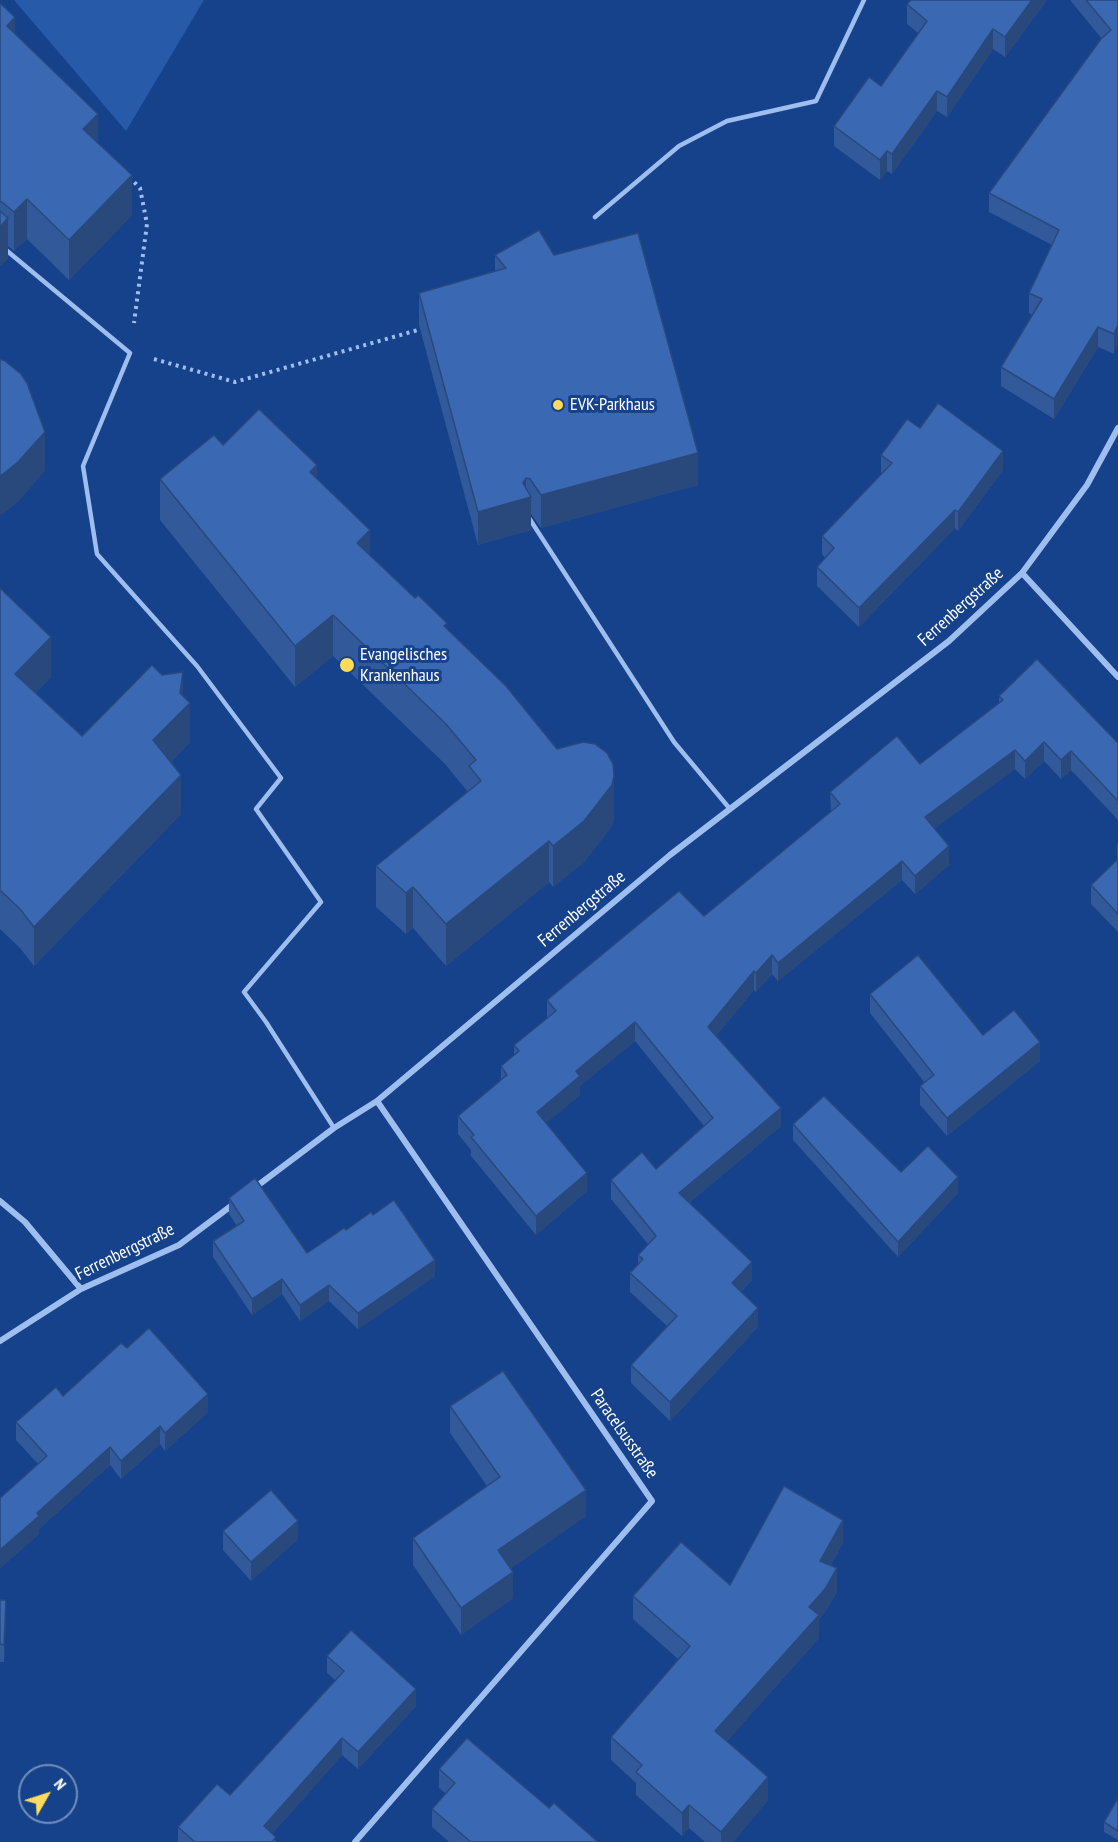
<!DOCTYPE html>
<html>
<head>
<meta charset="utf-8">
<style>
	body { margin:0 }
	#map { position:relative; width:1118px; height:1842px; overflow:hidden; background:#15428b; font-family:"PT Sans Narrow",sans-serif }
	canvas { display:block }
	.north { position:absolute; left:18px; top:1764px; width:60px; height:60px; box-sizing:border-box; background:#15428b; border:2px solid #738eb9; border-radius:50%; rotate:51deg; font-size:16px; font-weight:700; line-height:24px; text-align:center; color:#fff }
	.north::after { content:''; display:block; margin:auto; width:21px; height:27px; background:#ffda5d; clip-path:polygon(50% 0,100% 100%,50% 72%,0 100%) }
</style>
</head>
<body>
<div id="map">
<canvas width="1118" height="1842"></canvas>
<div class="north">N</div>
</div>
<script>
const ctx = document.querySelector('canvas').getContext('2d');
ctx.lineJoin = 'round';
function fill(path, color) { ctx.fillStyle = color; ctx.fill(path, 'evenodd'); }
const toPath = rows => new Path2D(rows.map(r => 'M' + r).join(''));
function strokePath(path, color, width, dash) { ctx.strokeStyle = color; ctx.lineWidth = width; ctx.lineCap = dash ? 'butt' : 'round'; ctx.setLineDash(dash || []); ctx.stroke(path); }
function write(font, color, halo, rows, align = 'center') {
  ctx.font = font + ' "PT Sans Narrow",sans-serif'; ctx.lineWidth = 6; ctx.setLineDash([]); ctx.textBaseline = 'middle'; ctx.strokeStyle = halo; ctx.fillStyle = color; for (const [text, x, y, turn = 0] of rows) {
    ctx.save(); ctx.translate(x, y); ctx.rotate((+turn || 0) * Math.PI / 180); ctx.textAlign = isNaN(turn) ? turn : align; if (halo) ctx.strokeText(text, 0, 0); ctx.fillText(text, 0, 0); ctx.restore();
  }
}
const green = toPath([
	[14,0,204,0,126,131]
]);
const path = toPath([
	[129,177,140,188,147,224,134,323],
	[154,359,235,382,425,328]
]);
const service = toPath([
	[595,217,679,146,727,121,816,101,864,0],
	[0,245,130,353,83,466,97,554,197,666,281,778,256,809,321,902,244,992,266,1022,334,1128],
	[529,518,674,742,730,809]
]);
const minor = toPath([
	[1022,573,1118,677],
	[253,1189,334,1128,377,1101,670,855,949,641,1022,573,1087,485,1118,428],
	[0,1201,25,1222,81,1289],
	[0,1341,81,1289,179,1245,235,1203],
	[355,1842,652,1501,377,1101]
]);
const wall = toPath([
	[911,0,1047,0,1005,57,993,49,947,117,937,111,892,174,887,171,880,180,834,146,834,126,881,86,918,33,907,24,907,4],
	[1070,0,1118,0,1114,354,1098,347,1054,419,1001,386,1001,367,1032,315,1029,313,1029,293,1052,245,989,212,989,193,1102,39],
	[0,3,15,34,98,143,132,215,69,280,27,239,14,251,8,246,8,258,0,266],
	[495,255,554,255,698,485,541,528,531,514,531,530,478,545,419,325,419,293,495,271],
	[920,428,1003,470,958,531,955,528,859,627,817,586,817,567,825,558,822,554,822,536,882,474,881,474,881,455],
	[223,445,317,479,370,555,447,628,557,749,614,818,612,826,584,862,553,887,549,882,446,966,413,928,406,934,376,907,376,866,468,792,445,764,333,656,295,687,160,520,160,479],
	[0,588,51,677,35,693,82,736,183,695,190,742,171,762,181,814,34,966,20,948,0,929],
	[999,696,1118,743,1118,820,1071,770,1061,779,1044,761,1025,779,1015,769,934,828,949,865,915,894,902,880,778,981,772,974,756,992,754,990,716,1036,781,1126,690,1202,752,1280,741,1292,758,1327,670,1421,631,1383,631,1365,667,1326,630,1292,630,1273,638,1265,638,1255,648,1244,611,1199,611,1180,656,1169,704,1126,635,1041,580,1086,580,1095,546,1123,587,1191,536,1235,471,1156,471,1150,458,1134,458,1116,501,1080,501,1066,514,1055,514,1045,547,1019,547,1000,704,916,831,812,830,792,920,764,999,703],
	[1118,843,1118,932,1091,904,1091,885,1117,860,1117,844],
	[870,994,983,1035,1040,1061,947,1136,920,1105,920,1086,925,1083,870,1013],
	[793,1124,901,1172,958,1193,898,1257,793,1140],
	[229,1198,307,1253,346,1230,435,1276,358,1329,329,1301,300,1321,282,1294,252,1315,213,1257,213,1241,237,1226,229,1214],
	[127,1348,208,1412,165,1451,160,1444,121,1479,110,1465,39,1529,39,1534,0,1568,0,1498,38,1464,16,1440,16,1422,63,1396],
	[450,1406,586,1516,511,1568,513,1598,461,1635,413,1565,413,1538,487,1486,450,1433],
	[223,1531,298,1539,251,1581,223,1550],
	[843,1543,831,1565,837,1592,825,1612,819,1619,819,1638,727,1741,768,1800,733,1842,705,1842,689,1828,682,1836,636,1795,636,1783,611,1760,611,1737,678,1659,633,1619,633,1596,730,1585],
	[0,1600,6,1617,4,1662,0,1662],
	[327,1656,416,1706,358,1769,342,1755,272,1834,276,1842,178,1842,178,1827,230,1795,335,1680,327,1673],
	[439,1769,549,1808,598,1842,449,1842,432,1827,432,1809,446,1794,439,1788],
	[1118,1798,1118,1840,1104,1832,1104,1822]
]);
const shadedWall = toPath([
	[1032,0,1047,0,1005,57,1005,37],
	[15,17,15,57,7,26],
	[993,29,993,49,947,117,947,97],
	[937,91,937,111,892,174,892,154],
	[98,114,98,153,83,129],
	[887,151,887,171,880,180,880,160],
	[132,175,132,215,69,280,69,240],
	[27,199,27,239,14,251,14,212],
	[8,218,8,258,0,266,0,227],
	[1118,325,1118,345,1114,354,1114,334],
	[1098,327,1098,347,1054,419,1054,399],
	[45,432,45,471,18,502,3,514,0,515,0,476],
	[1003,451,1003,470,958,531,958,512],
	[698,453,698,485,541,528,541,495],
	[317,465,317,506,310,472],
	[526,478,526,499,531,497,531,530,478,545,478,512,523,483],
	[955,510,955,528,859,627,859,608],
	[370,530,370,571,357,543],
	[333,615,333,656,295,687,295,646],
	[51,637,51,677,15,713,15,674],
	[183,672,183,710,190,703,190,742,153,780,153,740,180,693],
	[1044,742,1044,761,1025,779,1025,761],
	[1015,750,1015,769,925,836,925,817],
	[1071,751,1071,770,1061,779,1061,760],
	[181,775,181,814,34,966,34,927],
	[614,776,614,818,612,826,584,862,553,887,553,846],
	[549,841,549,882,446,966,446,924],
	[949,846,949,865,915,894,915,876],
	[902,861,902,880,778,981,778,963],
	[413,887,413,928,406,934,406,893],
	[772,955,772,974,756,992,756,973],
	[754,971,754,990,708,1046,708,1027],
	[635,1022,635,1041,580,1086,580,1095,537,1131,537,1112,576,1071],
	[1040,1042,1040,1061,947,1136,947,1118],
	[781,1108,781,1126,679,1211,679,1193],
	[587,1173,587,1191,536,1235,536,1216],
	[958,1177,958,1193,898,1257,898,1242],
	[435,1260,435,1276,358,1329,358,1313],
	[752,1262,752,1280,732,1301,732,1283],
	[282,1279,282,1294,252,1315,252,1299],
	[329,1285,329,1301,300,1321,300,1305],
	[758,1308,758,1327,670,1421,670,1402],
	[208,1394,208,1412,165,1451,165,1433],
	[160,1426,160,1444,121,1479,121,1461],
	[110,1447,110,1465,39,1529,39,1534,0,1568,0,1550,37,1513],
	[586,1490,586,1516,498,1577,498,1550],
	[843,1520,843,1543,820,1584,820,1561],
	[298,1521,298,1539,251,1581,251,1562],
	[837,1568,837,1592,825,1612,819,1619,819,1638,715,1755,715,1731,809,1607],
	[513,1572,513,1598,461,1635,461,1608],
	[6,1600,6,1617,4,1662,4,1645],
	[416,1689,416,1706,358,1769,358,1752],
	[342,1738,342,1755,265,1842,264,1826],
	[768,1777,768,1800,733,1842,721,1842,721,1832],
	[689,1805,689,1828,682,1836,682,1813]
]);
const building = toPath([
	[911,0,1032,0,1005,37,993,29,947,97,937,91,892,154,887,151,880,160,834,126,869,77,881,86,927,21,907,4,911,0],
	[1086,0,1118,0,1118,325,1114,334,1098,327,1054,399,1001,367,1042,299,1029,293,1059,230,989,193,1101,39,1111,30,1086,0],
	[0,3,15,17,7,26,98,114,83,129,132,175,69,240,27,199,14,212,2,202,0,202,0,3],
	[0,211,8,218,0,227,0,211],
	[539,230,554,255,638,233,698,453,541,495,530,479,526,478,523,483,531,497,478,512,419,293,506,268,495,255,539,230],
	[0,359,5,361,21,374,27,383,45,432,18,462,3,474,0,476,0,359],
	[938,403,1003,451,958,512,955,510,859,608,817,567,834,548,822,536,892,463,881,455,907,419,920,428,938,403],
	[259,409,317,465,310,472,370,530,357,543,415,598,418,595,447,623,444,626,506,686,557,749,583,742,595,744,607,753,613,764,614,776,612,785,584,821,553,846,549,841,446,924,413,887,406,893,376,866,481,781,469,766,476,760,445,723,333,615,295,646,160,479,214,435,223,445,259,409],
	[0,588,51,637,15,674,82,736,152,665,162,675,183,672,180,693,190,703,153,740,181,775,34,927,20,909,0,890,0,588],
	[1037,659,1118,743,1118,801,1071,751,1061,760,1044,742,1025,761,1015,750,925,817,949,846,915,876,902,861,778,963,772,955,756,973,754,971,708,1027,781,1108,679,1193,752,1262,732,1283,758,1308,670,1402,631,1365,677,1316,630,1273,643,1259,638,1255,656,1236,611,1180,642,1152,656,1169,713,1118,635,1022,576,1071,580,1076,537,1112,587,1173,536,1216,471,1137,474,1135,458,1116,507,1075,501,1066,519,1051,514,1045,556,1011,547,1000,679,891,704,916,840,804,830,792,897,736,920,764,1003,700,999,696,1037,659],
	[1118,859,1118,914,1091,885,1118,859],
	[918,955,983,1035,1014,1010,1040,1042,947,1118,920,1086,934,1075,870,994,918,955],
	[824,1096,901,1172,928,1146,958,1177,898,1242,793,1124,824,1096],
	[255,1178,307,1253,344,1228,346,1230,371,1212,373,1215,394,1200,435,1260,358,1313,329,1285,300,1305,282,1279,252,1299,213,1241,244,1221,229,1198,255,1178],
	[149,1328,208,1394,165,1433,160,1426,121,1461,110,1447,37,1513,39,1516,0,1550,0,1498,47,1456,16,1422,56,1387,63,1396,121,1343,127,1348,149,1328],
	[503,1371,586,1490,498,1550,513,1572,461,1608,413,1538,500,1477,450,1406,503,1371],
	[784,1486,843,1520,820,1561,837,1568,825,1589,809,1607,819,1615,715,1731,768,1777,721,1832,689,1805,682,1813,636,1772,642,1765,611,1737,690,1646,633,1596,681,1542,730,1585,784,1486],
	[271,1490,298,1521,251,1562,223,1531,271,1490],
	[0,1600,6,1600,4,1645,0,1644,0,1600],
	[351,1630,416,1689,358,1752,342,1738,264,1826,276,1837,272,1842,195,1842,178,1827,217,1784,230,1795,344,1671,327,1656,351,1630],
	[467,1738,549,1808,554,1803,598,1842,471,1842,432,1809,455,1783,439,1769,467,1738],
	[1118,1798,1118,1831,1104,1822,1118,1798]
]);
const markers = [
	[558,405,6,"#ffda5d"],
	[347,665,8,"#ffda5d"]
];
const poiNames = [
	["EVK-Parkhaus",570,405],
	["Evangelisches",360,655],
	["Krankenhaus",360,676]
];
const streetNames = [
	["Ferrenbergstraße",961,607,-42],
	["Ferrenbergstraße",582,909,-40],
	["Ferrenbergstraße",125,1252,-26],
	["Paracelsusstraße",624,1434,55]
];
fill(green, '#285aaa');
strokePath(path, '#9ebeef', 4, [3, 4.5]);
strokePath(service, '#9ebeef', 4.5);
strokePath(minor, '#9ebeef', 6);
fill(wall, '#325999');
fill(shadedWall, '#29497d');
fill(building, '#3a68b2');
strokePath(building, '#29497d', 1.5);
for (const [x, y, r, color] of markers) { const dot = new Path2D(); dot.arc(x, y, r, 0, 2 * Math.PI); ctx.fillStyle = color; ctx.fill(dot); strokePath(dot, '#15428b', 2); }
write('18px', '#fff', '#15428b', poiNames, 'left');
write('18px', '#fff', '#15428b', streetNames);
</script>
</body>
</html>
